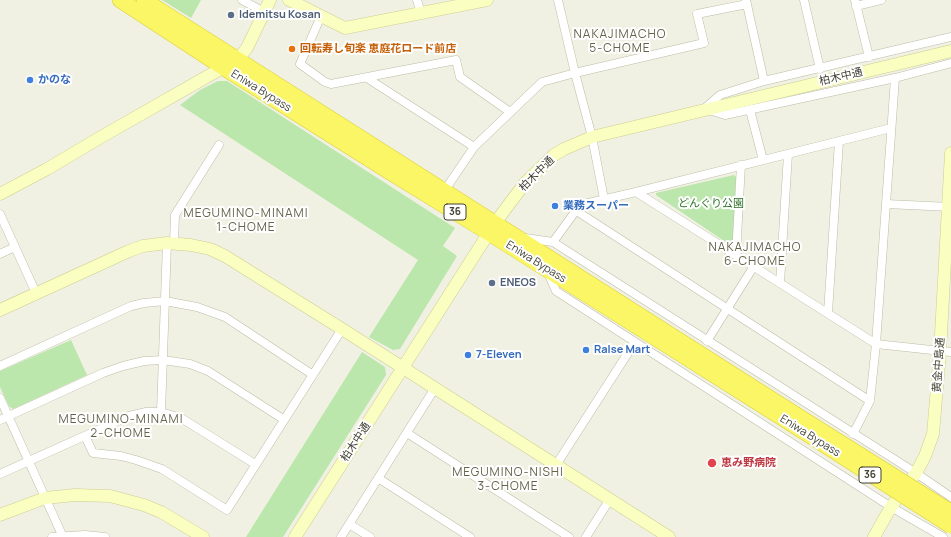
<!DOCTYPE html>
<html>
<head>
<meta charset="utf-8">
<style>
	body { margin:0 }
	canvas { display:block; background:#f1f1e3 }
</style>
</head>
<body>
<canvas width="951" height="537"></canvas>
<script>
const ctx = document.querySelector('canvas').getContext('2d');
ctx.lineJoin = 'round';
function fill(path, color) { ctx.fillStyle = color; ctx.fill(path, 'evenodd'); }
const toPath = rows => new Path2D(rows.map(r => 'M' + r).join(''));
function strokePath(path, color, width, dash) { ctx.strokeStyle = color; ctx.lineWidth = width; ctx.lineCap = dash ? 'butt' : 'round'; ctx.setLineDash(dash || []); ctx.stroke(path); }
function write(font, color, halo, rows, align = 'center') {
  ctx.font = font + ' Manrope,"Noto Sans JP",sans-serif'; ctx.lineWidth = 4; ctx.setLineDash([]); ctx.textBaseline = 'middle'; ctx.strokeStyle = halo; ctx.fillStyle = color; for (const [text, x, y, turn = 0] of rows) {
    ctx.save(); ctx.translate(x, y); ctx.rotate((+turn || 0) * Math.PI / 180); ctx.textAlign = isNaN(turn) ? turn : align; if (halo) ctx.strokeText(text, 0, 0); ctx.fillText(text, 0, 0); ctx.restore();
  }
}
const green = toPath([
	[162,0,201,0,191,18],
	[218,81,227,81,455,228,443,246,457,256,400,349,393,350,369,337,418,260,180,105,200,90],
	[734,175,736,177,733,243,730,245,656,195,656,193],
	[71,340,87,375,13,409,9,406,0,387,0,371],
	[362,352,385,367,386,375,283,537,246,537]
]);
const street = toPath([
	[242,0,264,12],
	[417,0,421,13],
	[558,0,575,73,592,137,604,199],
	[746,0,764,81],
	[804,0,820,69],
	[855,0,869,57],
	[856,6,881,0],
	[321,16,300,64,325,82,331,84,456,60,460,77,510,112],
	[367,78,474,147],
	[704,109,720,95,764,81,951,37],
	[709,110,725,115,895,78,951,63],
	[750,110,763,160],
	[445,190,474,147,542,82,575,73,704,43,697,14,747,4],
	[636,192,876,344,951,352],
	[886,204,951,207],
	[575,210,870,401],
	[0,214,36,293],
	[525,238,553,242,916,473,951,497],
	[553,242,580,205,636,192,891,128],
	[174,244,175,215,219,145],
	[0,254,15,247],
	[736,255,741,165],
	[548,273,556,291,891,507,943,537],
	[780,283,788,154],
	[828,313,839,141],
	[707,341,754,266],
	[0,366,131,306,144,303,165,301,197,307,225,317,313,375],
	[0,398,63,537],
	[161,412,167,243],
	[0,420,103,373,123,366,144,361,163,360,190,364,208,371,283,419],
	[407,433,569,537],
	[853,434,870,401,876,344,895,78],
	[85,436,93,453,121,456,136,460,162,469,227,510,342,329],
	[556,465,635,342],
	[0,474,129,416,146,412,161,412,181,418,255,464],
	[378,478,470,537],
	[349,524,370,537],
	[52,537,85,535,105,537],
	[341,537,435,388],
	[586,537,610,499]
]);
const secondary = toPath([
	[289,0,345,28,487,0],
	[0,194,47,169,101,137,238,59,247,48,270,0],
	[0,310,129,251,143,246,167,243,191,245,210,249,225,256,342,329,669,537],
	[0,515,45,498,75,495,110,496,144,505,161,512,203,537],
	[295,537,495,223,525,183,554,155,564,149,592,137,951,51],
	[874,537,891,507,916,473,925,456,933,434,940,352,951,153]
]);
const highway = toPath([
	[120,0,224,68,388,171,489,233,790,423],
	[144,0,795,414]
]);
const highwayBridge = toPath([
	[795,414,951,512],
	[790,423,951,526]
]);
const markers = [
	[231,15,4,"#5c6f8a"],
	[292,49,4,"#e8710a"],
	[30,80,4,"#3f7fe0"],
	[555,206,4,"#3f7fe0"],
	[492,283,4,"#5c6f8a"],
	[586,350,4,"#3f7fe0"],
	[468,355,4,"#3f7fe0"],
	[712,463,5,"#e0444e"]
];
const shields = [
	[455,212,22],
	[870,475,22]
];
const shieldNames = [
	["36",455,212],
	["36",870,475]
];
const serviceNames = [
	["Idemitsu Kosan",239,15],
	["ENEOS",500,283]
];
const foodNames = [
	["回転寿し旬楽 恵庭花ロード前店",300,49]
];
const streetNames = [
	["柏木中通",841,77,-13],
	["Eniwa Bypass",261,91,32],
	["柏木中通",537,174,-45],
	["Eniwa Bypass",536,262,32],
	["黄金中島通",939,365,-86],
	["Eniwa Bypass",810,436,32],
	["柏木中通",356,442,-57]
];
const shopNames = [
	["かのな",38,80],
	["業務スーパー",563,206],
	["Ralse Mart",594,350],
	["7-Eleven",476,355]
];
const parkNames = [
	["どんぐり公園",711,204]
];
const healthNames = [
	["恵み野病院",721,463]
];
const neighbourhoodNames = [
	["NAKAJIMACHO",620,35],
	["5-CHOME",620,49],
	["MEGUMINO-MINAMI",246,214],
	["1-CHOME",246,228],
	["NAKAJIMACHO",755,248],
	["6-CHOME",755,262],
	["MEGUMINO-MINAMI",121,420],
	["2-CHOME",121,434],
	["MEGUMINO-NISHI",508,473],
	["3-CHOME",508,487]
];
fill(green, '#bbe6ac');
strokePath(street, '#bdbca6', 9);
strokePath(secondary, '#ccce92', 13);
strokePath(highway, '#dacf35', 16);
strokePath(street, '#fff', 8);
strokePath(secondary, '#fafec1', 12);
strokePath(highway, '#fbf665', 15);
strokePath(highwayBridge, '#dacf35', 16, []);
strokePath(highwayBridge, '#fbf665', 15);
for (const [x, y, r, color] of markers) { const dot = new Path2D(); dot.arc(x, y, r, 0, 2 * Math.PI); ctx.fillStyle = color; ctx.fill(dot); strokePath(dot, '#fff', 1.5); }
for (const [x, y, w] of shields) { const box = new Path2D(); box.roundRect(x - w / 2, y - 8, w, 16, 3); ctx.fillStyle = '#fff'; ctx.fill(box); strokePath(box, '#434234', 1); }
write('bold 10px', '#434234', null, shieldNames);
write('bold 11px', '#4e5e75', '#fff', serviceNames, 'left');
write('bold 11px', '#c56008', '#fff', foodNames, 'left');
write('11px', '#434234', '#fff', streetNames);
write('bold 11px', '#366cbe', '#fff', shopNames, 'left');
write('11px', '#2f7329', '#fff', parkNames);
write('bold 11px', '#be3a42', '#fff', healthNames, 'left');
ctx.letterSpacing = '1px';
write('12px', '#66634b', '#fff', neighbourhoodNames);
ctx.letterSpacing = '0px';
</script>
</body>
</html>
